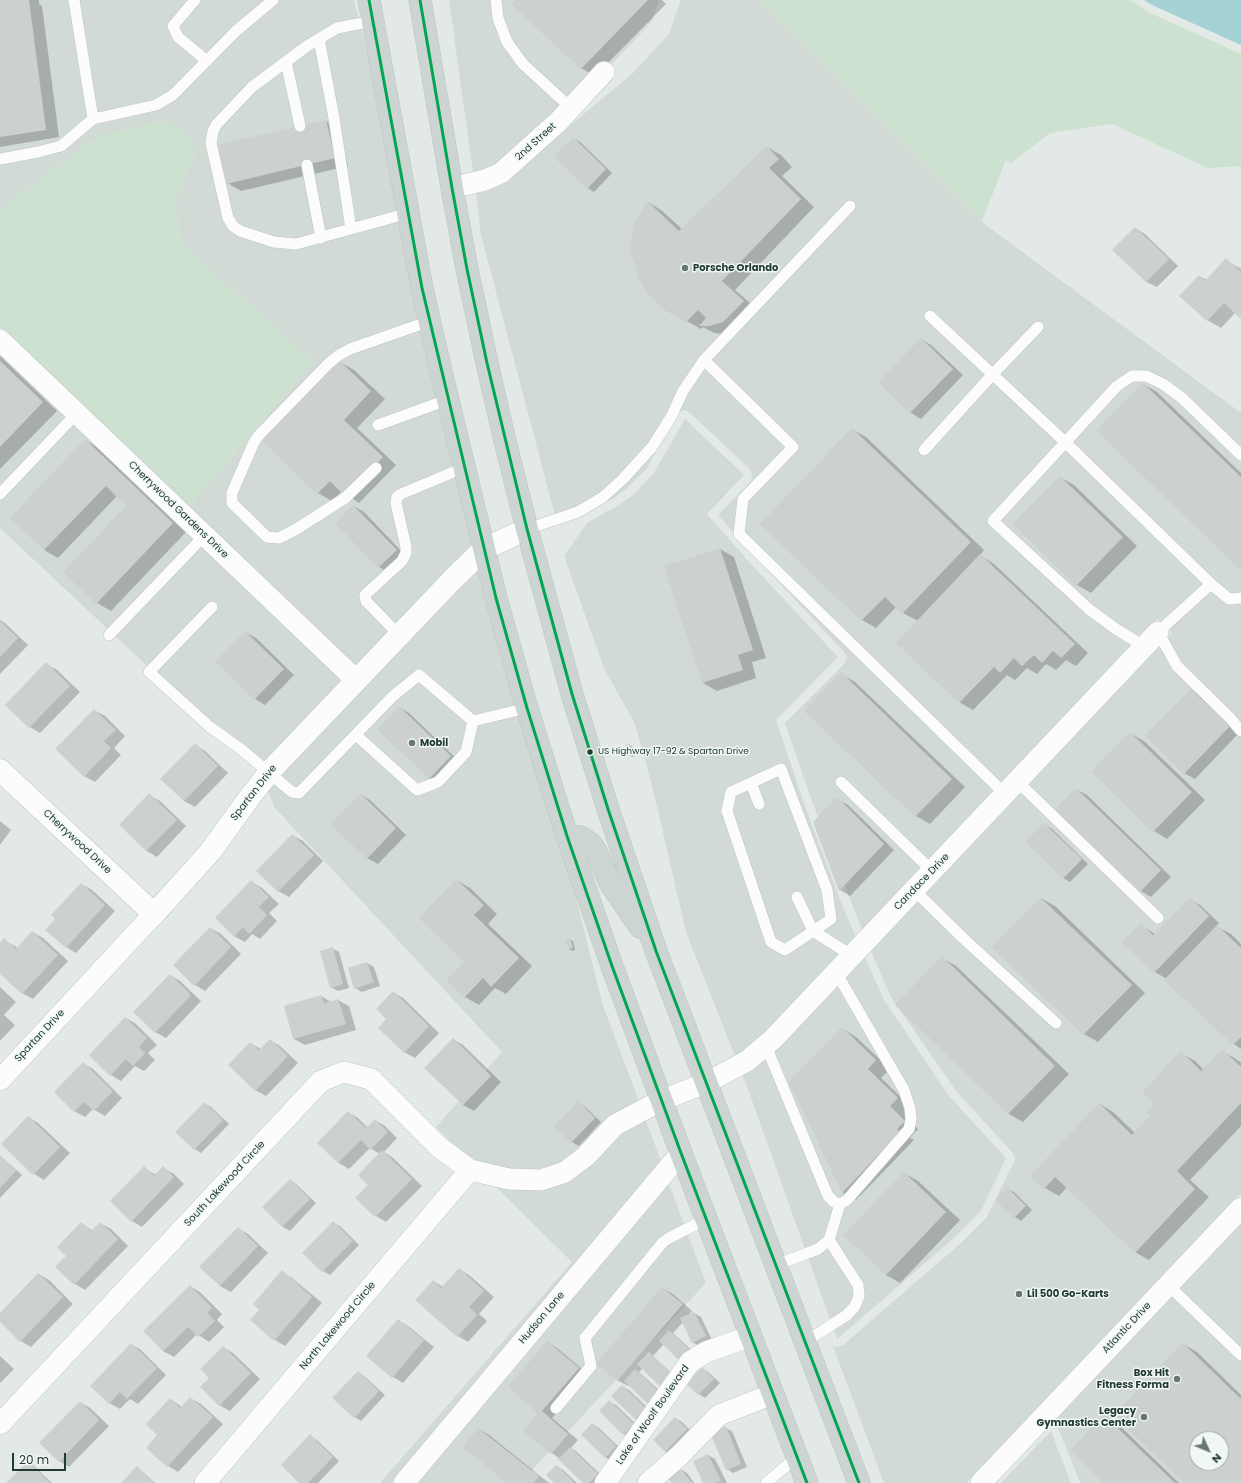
<!DOCTYPE html>
<html>
<head>
<meta charset="utf-8">
<style>
	body { margin:0 }
	#map { position:relative; width:1241px; height:1483px; overflow:hidden; background:#e3e9e6; font-family:Poppins,sans-serif }
	canvas { display:block }
	.north { position:absolute; left:1189px; top:1431px; width:40px; height:40px; box-sizing:border-box; background:#f1f8f4; border:1px solid #9eaca6; border-radius:50%; rotate:134deg; font-size:11px; font-weight:700; line-height:16px; text-align:center; color:#223b32 }
	.north::after { content:''; display:block; margin:auto; width:14px; height:18px; background:#667871; clip-path:polygon(50% 0,100% 100%,50% 72%,0 100%) }
	.scale { position:absolute; left:12px; top:1453px; width:54px; height:18px; box-sizing:border-box; border:2px solid #223b32; border-top:0; padding-left:5px; font-size:12px; line-height:14px; white-space:nowrap; color:#223b32; -webkit-text-stroke:3px #f1f8f4; paint-order:stroke }
</style>
</head>
<body>
<div id="map">
<canvas width="1241" height="1483"></canvas>
<div class="north">N</div>
<div class="scale">20 m</div>
</div>
<script>
const ctx = document.querySelector('canvas').getContext('2d');
ctx.lineJoin = 'round';
function fill(path, color) { ctx.fillStyle = color; ctx.fill(path, 'evenodd'); }
const toPath = rows => new Path2D(rows.map(r => 'M' + r).join(''));
function strokePath(path, color, width, dash) { ctx.strokeStyle = color; ctx.lineWidth = width; ctx.lineCap = dash ? 'butt' : 'round'; ctx.setLineDash(dash || []); ctx.stroke(path); }
function write(font, color, halo, rows, align = 'center') {
  ctx.font = font + ' Poppins,sans-serif'; ctx.lineWidth = 3; ctx.setLineDash([]); ctx.textBaseline = 'middle'; ctx.strokeStyle = halo; ctx.fillStyle = color; for (const [text, x, y, turn = 0] of rows) {
    ctx.save(); ctx.translate(x, y); ctx.rotate((+turn || 0) * Math.PI / 180); ctx.textAlign = isNaN(turn) ? turn : align; if (halo) ctx.strokeText(text, 0, 0); ctx.fillText(text, 0, 0); ctx.restore();
  }
}
const built = toPath([
	[0,0,354,0,375,85,413,289,449,452,472,543,470,544,471,546,355,666,189,507,313,361,181,244,175,201,195,154,100,135,0,209],
	[449,0,659,0,652,21,618,58,552,113,495,165,485,169,473,172],
	[681,0,759,0,987,226,1241,413,1241,1193,966,1483,884,1483,833,1346,838,1347,843,1345,960,1244,987,1217,1014,1162,1015,1157,1012,1152,956,1091,891,997,871,951,1172,633,1157,619,862,930,813,804,785,723,845,663,847,656,844,652,756,558,718,515,751,481,752,474,750,469,690,413,685,410,681,411,677,414,647,468,627,488,614,498,582,515,557,523,481,235,476,193,495,188,508,181,566,129,633,73,669,34],
	[0,352,342,679,258,770,0,528],
	[685,419,744,475,707,514,750,563,838,657,776,720,805,806,844,910,884,1000,949,1096,1006,1158,981,1211,954,1238,837,1339,749,1092,686,932,652,785,635,724,604,668,564,556,587,523,619,505,633,495,654,473],
	[479,569,557,836,557,844,560,845,571,878,603,1006,639,1101,608,1118,578,1148,559,1163,538,1170,510,1170,474,1161,460,1151,436,1127,502,1052,275,808,268,791,280,776],
	[646,1121,661,1161,391,1483,380,1483,572,1262,495,1186,542,1190,569,1182,593,1163,622,1134],
	[669,1184,706,1283,520,1483,418,1483],
	[1241,1224,1241,1483,1080,1483,1064,1442,1057,1426,1052,1423],
	[1197,1439,1221,1439,1221,1463,1197,1463],
	[1051,1431,1071,1483,1001,1483,1005,1479]
]);
const green = toPath([
	[759,0,1130,0,1150,13,1241,54,1241,166,1208,168,1112,124,1050,133,1010,164,1006,160,982,221],
	[165,120,191,137,195,154,175,201,181,244,313,361,189,507,0,327,0,209,100,135]
]);
const water = toPath([
	[1144,0,1241,0,1241,45,1152,5]
]);
const shadow = toPath([
	[0,0,39,0,39,4,42,6,59,137,0,147],
	[518,0,662,0,666,4,595,76,581,68],
	[326,121,340,129,348,166,241,191,227,183],
	[573,138,580,142,612,173,594,192,588,188],
	[767,147,781,155,792,167,782,176,814,207,735,290,758,310,724,334,714,333,703,327,701,329,667,310,648,202,661,210,682,229],
	[1135,228,1145,234,1178,266,1157,287,1147,282,1114,250],
	[1226,260,1241,269,1241,317,1236,312,1221,328,1207,320,1199,276,1207,280],
	[921,339,931,345,963,375,921,419,911,413,879,382],
	[0,356,57,411,0,469],
	[340,362,354,370,385,399,357,428,396,465,359,503,342,491,332,501,318,493,264,441],
	[1143,384,1157,392,1241,473,1241,569],
	[852,429,866,437,984,550,980,555,994,564,1088,653,1076,666,1066,660,1056,670,1046,664,1037,674,1027,668,1015,680,1007,675,973,710,959,702,918,621,903,613,896,607,876,628,862,620],
	[85,440,99,448,186,532,111,611,97,603,127,506,117,496,58,558,44,550],
	[1060,477,1074,485,1137,546,1091,593,1077,585,1014,524],
	[354,506,364,512,407,557,389,573,379,567,336,523],
	[720,549,734,557,766,658,752,662,756,678,717,691,703,683,666,567],
	[0,620,6,624,28,645,0,674],
	[245,632,256,638,294,675,265,705,255,699],
	[46,664,57,670,80,692,40,733,30,727,6,705],
	[841,674,855,682,965,787,930,824,916,816,806,711],
	[1191,690,1202,696,1239,733,1195,779,1184,773],
	[399,707,409,713,461,763,440,785,429,779],
	[94,710,105,716,125,736,114,748,121,755,95,782,84,776],
	[1130,733,1144,741,1205,800,1167,839,1154,831],
	[195,745,205,751,228,773,195,807,184,801,162,779],
	[630,745,633,747,635,756,632,757,629,755],
	[1076,789,1087,795,1171,877,1151,897,1141,891,1057,810],
	[360,794,370,800,406,835,378,864,367,858],
	[149,795,160,801,186,826,157,857,147,851,120,825],
	[837,799,848,805,894,850,850,896,840,890,814,822],
	[0,821,11,830,0,845],
	[1044,824,1051,828,1088,864,1070,882,1063,878],
	[292,835,303,841,323,861,289,897,278,891],
	[456,880,470,888,497,914,488,924,532,966,506,994,495,988,479,1005,465,997,466,962],
	[252,882,262,888,279,904,269,913,277,921,260,939,252,934,245,942,234,936],
	[81,884,92,890,115,911,76,953,66,947,56,919],
	[1041,898,1055,906,1145,993,1098,1042,1084,1034],
	[1190,899,1200,905,1219,923,1216,926,1231,934,1241,944,1241,1049,1234,1044,1166,980,1167,979,1155,972,1124,942,1141,925,1155,934],
	[210,928,221,934,241,954,205,991,195,985],
	[32,932,43,938,68,961,33,999,22,993,0,973,0,944,4,940,18,948],
	[570,940,573,941,575,950,572,951,569,949],
	[332,948,339,952,349,988,338,991,331,987],
	[942,958,956,966,1069,1074,1023,1122,1009,1114,897,1005],
	[367,963,374,967,380,986,362,992,355,988],
	[170,975,180,981,201,1001,166,1038,155,1032],
	[0,987,16,1002,4,1015,15,1025,0,1041],
	[393,992,403,998,439,1033,415,1058,404,1052,388,1019],
	[321,996,331,1002,338,1000,349,1006,356,1030,305,1045,294,1039,285,1006],
	[126,1018,136,1024,157,1045,148,1053,155,1060,144,1071,135,1066,121,1081,111,1075],
	[842,1028,856,1037,890,1069,881,1078,911,1107,904,1115,918,1129,910,1138,914,1140,856,1200,843,1193,791,1082],
	[453,1039,463,1045,501,1082,474,1111,463,1105],
	[270,1040,280,1046,298,1063,266,1096,255,1090,250,1043,261,1049],
	[1222,1051,1236,1059,1241,1063,1241,1126,1190,1180,1209,1197,1149,1260,1135,1252,1067,1187,1059,1196,1045,1188,1032,1176,1100,1104,1113,1112,1135,1133,1152,1115,1156,1103,1181,1053,1195,1061,1204,1070],
	[83,1063,93,1069,122,1098,105,1116,93,1109,85,1117,74,1111],
	[204,1103,211,1107,229,1124,201,1153,195,1149],
	[578,1103,585,1107,601,1122,579,1146,572,1142,555,1126],
	[348,1112,358,1118,368,1128,375,1120,385,1126,397,1138,384,1152,392,1157,422,1186,386,1222,376,1216,357,1198,369,1185,380,1154,370,1148,349,1169,339,1163,318,1143],
	[28,1117,38,1123,70,1153,44,1180,34,1174],
	[0,1156,22,1175,0,1198],
	[144,1168,156,1175,163,1168,174,1174,184,1184,142,1227,132,1221,111,1201],
	[904,1173,918,1181,960,1220,900,1283,886,1275],
	[290,1180,296,1184,316,1203,290,1231,283,1227,263,1207],
	[1007,1189,1014,1192,1032,1210,1021,1221,1015,1217],
	[81,1223,93,1231,100,1223,111,1229,128,1246,85,1290,75,1284,57,1267,67,1256],
	[333,1223,340,1226,359,1245,330,1275,323,1271,304,1253],
	[238,1228,248,1234,268,1253,231,1292,220,1286],
	[459,1269,469,1275,494,1297,479,1314,487,1321,468,1342,458,1336,417,1300,433,1281,443,1287],
	[282,1272,292,1278,322,1303,285,1346,275,1340,261,1310],
	[39,1274,49,1280,73,1304,31,1347,21,1341,0,1321,0,1314],
	[190,1286,200,1292,222,1314,217,1320,224,1327,209,1342,197,1334,174,1357,163,1351,144,1331],
	[662,1288,673,1294,692,1311,688,1316,694,1313,701,1317,712,1340,699,1346,692,1342,683,1322,673,1333,698,1356,664,1344,653,1356,678,1379,661,1385,643,1368,639,1372,665,1396,655,1406,648,1403,629,1384,628,1386,617,1380],
	[398,1320,408,1326,434,1347,403,1383,393,1377,368,1356],
	[547,1342,557,1348,589,1375,552,1418,578,1440,571,1448,577,1452,604,1478,600,1483,585,1483,560,1459,552,1453,525,1431,540,1413],
	[131,1344,141,1350,166,1375,138,1404,130,1399,120,1409,109,1403],
	[1183,1344,1197,1352,1241,1395,1241,1483,1185,1483],
	[1197,1439,1221,1439,1221,1463,1197,1463],
	[223,1347,233,1353,260,1379,230,1411,219,1405],
	[0,1356,14,1369,0,1383],
	[702,1368,708,1372,720,1383,705,1398,699,1394],
	[358,1372,364,1376,385,1395,361,1421,355,1417,334,1398],
	[622,1386,629,1390,652,1412,643,1422,636,1419,613,1396],
	[190,1398,201,1404,223,1424,178,1472,168,1466,158,1435,170,1399,182,1407],
	[80,1402,90,1408,109,1426,69,1467,59,1461],
	[610,1402,616,1405,640,1428,631,1438,624,1434],
	[1105,1416,1118,1424,1179,1483,1106,1483],
	[675,1418,682,1422,693,1433,672,1455,665,1451],
	[593,1424,599,1428,622,1450,612,1461,605,1457],
	[725,1428,732,1431,747,1467,733,1473,727,1469],
	[479,1429,489,1435,549,1483,509,1483],
	[310,1436,317,1440,339,1461,318,1483,300,1483],
	[708,1455,715,1459,727,1483,704,1483],
	[28,1462,34,1466,52,1483,8,1483],
	[556,1466,563,1470,577,1483,555,1483],
	[137,1468,143,1472,155,1483,122,1483],
	[680,1469,687,1473,694,1483,673,1483]
]);
const building = toPath([
	[0,0,29,0,46,130,0,137],
	[516,0,648,0,581,69,512,5],
	[326,120,335,158,226,184,217,145],
	[573,137,606,169,587,189,554,157],
	[767,146,779,159,769,168,801,199,722,281,744,301,723,322,709,326,699,326,706,318,698,310,686,322,666,311,652,299,639,279,630,250,634,225,647,201,679,231],
	[1135,227,1169,259,1146,282,1112,250],
	[1226,258,1241,272,1241,319,1224,303,1207,321,1179,296,1199,275,1205,281],
	[921,338,953,369,910,413,878,382],
	[0,361,43,402,0,447],
	[340,361,371,391,344,420,383,457,345,496,330,481,317,494,262,441],
	[1143,383,1241,477,1241,570,1096,431],
	[852,428,971,542,902,614,885,597,861,621,760,524],
	[85,439,173,523,96,604,63,572,126,506,106,486,44,550,10,518],
	[1060,476,1123,537,1076,586,1013,524],
	[353,505,397,550,378,568,335,523],
	[720,548,753,650,738,655,743,670,702,683,664,566],
	[980,554,1075,644,1061,658,1053,651,1042,663,1034,655,1022,666,1014,658,1000,673,994,667,959,703,896,643],
	[0,621,18,638,0,657],
	[245,631,284,669,254,700,215,662],
	[46,662,70,686,29,728,5,705],
	[841,672,952,779,915,817,804,711],
	[1191,689,1230,726,1184,774,1145,736],
	[399,706,451,756,429,779,377,729],
	[94,709,116,730,104,741,111,748,84,777,55,749],
	[1130,732,1192,792,1153,832,1091,772],
	[195,743,218,766,184,801,160,779],
	[630,744,633,754,628,756,625,745],
	[1076,788,1161,870,1140,892,1055,810],
	[149,793,177,820,146,851,119,825],
	[360,793,396,828,367,859,330,824],
	[837,797,884,844,839,891,813,822],
	[1044,823,1082,859,1063,879,1025,842],
	[292,834,314,855,278,892,256,871],
	[456,879,484,905,474,915,519,958,491,987,483,978,464,998,446,980,464,962,419,918],
	[251,880,269,897,259,907,267,915,249,934,243,927,234,937,215,918],
	[81,883,105,905,66,948,45,930,55,919,51,915],
	[1040,897,1132,985,1083,1035,992,947],
	[1190,897,1209,916,1154,973,1122,942,1141,923,1153,935],
	[1217,925,1241,948,1241,1037,1233,1045,1164,980],
	[210,927,231,947,194,986,173,965],
	[32,931,58,955,22,994,0,974,0,943,4,938,16,949],
	[570,938,573,948,568,949,565,940],
	[333,947,343,984,330,988,320,951],
	[942,956,1055,1066,1008,1114,895,1005],
	[367,962,374,982,354,989,348,968],
	[170,974,191,995,155,1033,133,1012],
	[393,991,429,1026,404,1053,378,1028,386,1019,376,1009],
	[321,995,324,1003,338,999,346,1024,293,1039,284,1006],
	[125,1017,147,1038,139,1047,145,1053,133,1066,126,1059,110,1076,89,1055],
	[842,1027,876,1060,868,1069,898,1098,890,1106,905,1121,897,1129,900,1132,842,1193,789,1082],
	[453,1038,491,1076,463,1105,424,1068],
	[270,1039,288,1056,255,1091,228,1065,250,1042,259,1050],
	[1222,1049,1241,1067,1241,1103,1177,1171,1195,1189,1135,1253,1055,1177,1044,1189,1030,1176,1099,1103,1132,1135,1151,1115,1146,1112,1154,1104,1142,1092,1181,1051,1201,1071],
	[83,1062,113,1091,94,1111,84,1102,74,1112,54,1092],
	[578,1101,595,1118,571,1143,554,1126],
	[204,1102,223,1120,194,1150,175,1132],
	[348,1111,366,1128,375,1119,388,1132,370,1150,361,1140,338,1163,317,1143],
	[28,1116,60,1147,33,1175,1,1144],
	[382,1150,412,1179,375,1217,355,1198,368,1185,358,1175],
	[0,1155,16,1171,0,1188],
	[144,1166,154,1176,163,1166,174,1177,131,1222,110,1201],
	[904,1172,946,1212,886,1275,843,1235],
	[290,1179,310,1199,282,1227,262,1207],
	[1007,1187,1026,1206,1014,1218,995,1200],
	[333,1221,353,1241,322,1272,302,1253],
	[81,1222,91,1231,100,1222,118,1239,74,1285,55,1267,66,1256,57,1247],
	[238,1227,258,1246,220,1286,199,1267],
	[459,1268,484,1291,469,1307,477,1315,457,1337,415,1300,433,1280,441,1288],
	[282,1270,312,1297,274,1341,250,1320,259,1310,253,1304],
	[38,1273,63,1297,20,1342,0,1322,0,1313],
	[190,1285,212,1308,207,1313,215,1321,198,1337,188,1327,163,1351,143,1331],
	[662,1287,683,1304,617,1381,596,1364],
	[694,1312,706,1336,692,1343,680,1318],
	[398,1319,424,1340,392,1378,366,1356],
	[669,1330,692,1352,682,1363,659,1341],
	[547,1341,579,1368,542,1411,568,1434,551,1454,523,1431,538,1413,508,1387],
	[131,1343,157,1368,127,1399,120,1392,109,1404,90,1386],
	[1183,1343,1241,1399,1241,1483,1184,1483,1113,1415],
	[1197,1439,1221,1439,1221,1463,1197,1463],
	[223,1346,251,1373,219,1406,200,1387,209,1378,200,1369],
	[649,1352,672,1374,660,1386,637,1364],
	[702,1367,714,1379,698,1395,686,1383],
	[635,1369,659,1392,647,1403,624,1381],
	[358,1371,379,1391,354,1418,332,1398],
	[622,1385,646,1408,635,1419,611,1396],
	[190,1397,213,1417,167,1467,146,1448,157,1435,146,1424,170,1398,180,1408],
	[609,1400,634,1424,623,1435,599,1411],
	[80,1401,99,1420,59,1462,39,1443],
	[1104,1415,1175,1483,1104,1483,1070,1450],
	[675,1417,687,1429,665,1452,653,1440],
	[592,1423,616,1446,605,1458,581,1435],
	[726,1426,741,1464,726,1470,710,1433],
	[478,1428,539,1476,534,1483,507,1483,463,1447],
	[310,1434,333,1457,308,1483,299,1483,281,1465],
	[570,1447,598,1474,589,1483,583,1483,558,1459],
	[708,1454,721,1481,717,1483,703,1483,693,1461],
	[28,1461,50,1483,6,1483],
	[556,1465,575,1483,554,1483,546,1475],
	[137,1466,154,1483,121,1483],
	[680,1468,692,1483,672,1483,668,1478]
]);
const lane = toPath([
	[74,0,93,119],
	[195,0,173,26,178,37,207,61],
	[496,0,498,18,507,42,523,64,571,108],
	[373,21,337,28,307,46,252,87,216,125,213,131,211,143,228,218,233,226,240,231,274,242,296,244,409,213],
	[319,39,334,118,351,229],
	[286,62,300,126],
	[0,159,38,152,61,146,93,119,156,105,173,95,236,31,273,0],
	[307,165,321,238],
	[930,316,1065,442,1211,584,1158,632,1177,666,1230,718,1241,731],
	[704,360,793,447,743,499,739,534,1005,794],
	[378,425,447,400],
	[924,450,992,375,1038,327],
	[376,468,345,498,295,530,279,538,267,537,232,503,232,493,254,442,259,435,329,363,339,355,350,349,430,321],
	[0,494,77,413],
	[527,529,578,512,603,497,623,479,652,447,671,417,683,391,704,360,850,206],
	[1211,584,1229,599,1241,598],
	[212,607,149,672,210,727,242,750,292,792,299,793,393,696,419,675,473,721,527,708],
	[109,635,205,535],
	[399,635,366,601,365,595,402,561,406,553,406,547,396,503,397,497,401,494,463,468],
	[1145,647,1116,629,1090,610,993,521,1117,386,1132,376,1146,376,1163,384,1182,398,1241,455],
	[356,735,417,790,438,782,466,752,473,721],
	[781,769,827,890,831,919,785,950,771,942,727,811,731,792,781,769],
	[1017,781,1158,918],
	[841,782,932,871],
	[751,783,759,804],
	[914,890,964,939,1056,1023],
	[797,897,813,931,851,955],
	[766,1046,828,1196,834,1202,840,1204,847,1200,909,1129,911,1119,910,1108,904,1090,836,972],
	[776,1265,818,1249,829,1240,840,1204],
	[1168,1285,1241,1355],
	[805,1342,847,1315,855,1306,859,1296,858,1285,829,1240],
	[556,1408,591,1366,585,1338,663,1242,669,1238,706,1219],
	[766,1483,797,1457]
]);
const street = toPath([
	[452,188,485,180,501,173,559,121,604,72],
	[0,340,356,680],
	[0,1080,154,914],
	[0,1424,321,1081,344,1072,371,1079,439,1147,470,1170,509,1179,541,1180,565,1172,586,1156,615,1125,662,1100,706,1083,747,1061,773,1039,1158,632],
	[205,1483,470,1170],
	[404,1483,681,1153],
	[605,1483,690,1362,706,1352,751,1336],
	[648,1483,679,1456,719,1415,773,1394],
	[981,1483,1241,1208]
]);
const secondary = toPath([
	[0,770,154,914,210,852,252,794,272,769,453,579,484,549,527,529]
]);
const primary = toPath([
	[369,0,422,288,440,367,496,598,527,708,567,836,612,966,681,1153,807,1483],
	[420,0,452,188,467,269,487,363,504,437,527,529,572,694,608,809,656,951,859,1483],
	[567,836,581,837,591,844,597,853,610,883,640,927]
]);
const bus1 = toPath([
	[369,0,422,288,496,598,527,708,567,836,612,966,681,1153,807,1483],
	[420,0,452,188,467,269,487,363,527,529,572,694,608,809,656,951,859,1483]
]);
const markers = [
	[685,268,4,"#667871"],
	[412,743,4,"#667871"],
	[590,752,3.5,"#223b32"],
	[1019,1294,4,"#667871"],
	[1177,1379,4,"#667871"],
	[1144,1417,4,"#667871"]
];
const busNames = [
	["US Highway 17-92 & Spartan Drive",598,752]
];
const streetNames = [
	["2nd Street",536,142,-42],
	["Cherrywood Gardens Drive",178,510,44],
	["Spartan Drive",254,793,-52],
	["Cherrywood Drive",77,842,43],
	["Candace Drive",922,882,-46],
	["Spartan Drive",40,1036,-47],
	["South Lakewood Circle",225,1184,-47],
	["Hudson Lane",542,1318,-50],
	["North Lakewood Circle",338,1326,-50],
	["Atlantic Drive",1127,1328,-47],
	["Lake of Woolf Boulevard",653,1415,-55]
];
const poiNames = [
	["Porsche Orlando",693,268],
	["Mobil",420,743],
	["Lil 500 Go-Karts",1027,1294],
	["Box Hit",1169,1373,"right"],
	["Fitness Forma",1169,1385,"right"],
	["Legacy",1136,1411,"right"],
	["Gymnastics Center",1136,1423,"right"]
];
fill(built, '#d1dad5');
fill(green, '#cde1d1');
fill(water, '#a5d3d5');
fill(shadow, '#0003');
fill(building, '#ccd1cf');
strokePath(lane, '#c0c6c3', 12);
strokePath(street, '#c0c6c3', 22);
strokePath(secondary, '#bfc6c3', 23);
strokePath(primary, '#bcc5c2', 23);
strokePath(lane, '#fbfcfb', 11);
strokePath(street, '#fbfcfb', 21);
strokePath(secondary, '#fbfcfb', 22);
strokePath(primary, '#cdd5d2', 22);
strokePath(bus1, '#00a651', 3);
for (const [x, y, r, color] of markers) { const dot = new Path2D(); dot.arc(x, y, r, 0, 2 * Math.PI); ctx.fillStyle = color; ctx.fill(dot); strokePath(dot, '#f1f8f4', 1.5); }
write('9px', '#223b32', '#f1f8f4', busNames, 'left');
write('10px', '#223b32', '#f1f8f4', streetNames);
write('bold 10px', '#223b32', '#f1f8f4', poiNames, 'left');
</script>
</body>
</html>
